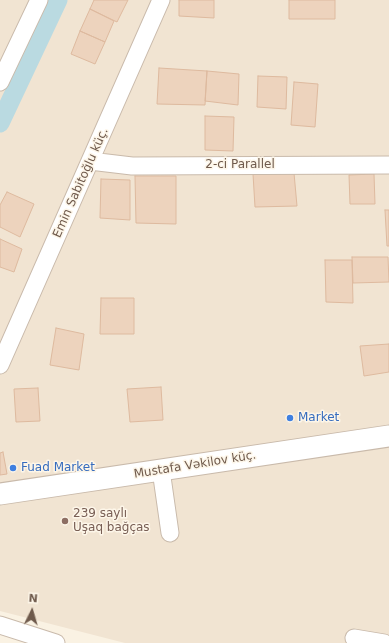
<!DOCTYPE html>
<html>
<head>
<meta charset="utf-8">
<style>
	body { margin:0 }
	#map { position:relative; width:389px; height:643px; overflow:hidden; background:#faf2e3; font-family:"DejaVu Sans",sans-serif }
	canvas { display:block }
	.north { position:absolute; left:12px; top:591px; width:40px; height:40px; -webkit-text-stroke:3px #fdf6e9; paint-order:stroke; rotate:5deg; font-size:11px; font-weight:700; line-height:16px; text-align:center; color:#6f5a4c }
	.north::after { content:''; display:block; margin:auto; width:14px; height:18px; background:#6f5a4c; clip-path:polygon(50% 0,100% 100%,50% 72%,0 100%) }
</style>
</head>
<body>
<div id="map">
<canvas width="389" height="643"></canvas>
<div class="north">N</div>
</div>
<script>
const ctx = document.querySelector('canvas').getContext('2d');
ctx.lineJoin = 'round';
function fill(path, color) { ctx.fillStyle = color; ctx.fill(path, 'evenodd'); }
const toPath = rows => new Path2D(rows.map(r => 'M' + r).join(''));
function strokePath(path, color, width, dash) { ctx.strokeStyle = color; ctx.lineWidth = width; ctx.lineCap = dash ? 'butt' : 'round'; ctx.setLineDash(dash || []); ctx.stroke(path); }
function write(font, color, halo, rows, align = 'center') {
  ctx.font = font + ' "DejaVu Sans",sans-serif'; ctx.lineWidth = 3; ctx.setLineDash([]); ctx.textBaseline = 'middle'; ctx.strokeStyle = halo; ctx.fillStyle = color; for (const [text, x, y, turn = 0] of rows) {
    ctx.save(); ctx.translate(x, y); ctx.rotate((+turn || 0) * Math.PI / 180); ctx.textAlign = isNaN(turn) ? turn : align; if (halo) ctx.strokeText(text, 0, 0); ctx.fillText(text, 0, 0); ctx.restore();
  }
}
const residential = toPath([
	[0,0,389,0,389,643,125,643,0,611]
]);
const canal = toPath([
	[0,123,58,0]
]);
const building = toPath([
	[94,0,128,0,117,22,90,9,94,0],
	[179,0,214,0,214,18,179,16,179,0],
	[289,0,335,0,335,19,289,19,289,0],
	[90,9,114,21,105,42,80,31,90,9],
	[80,31,105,42,95,64,71,54,80,31],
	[159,68,207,71,205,105,157,104,159,68],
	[207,71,239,74,238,105,205,101,207,71],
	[258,76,287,77,286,109,257,107,258,76],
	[294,82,318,84,315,127,291,125,294,82],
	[205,116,234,117,233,151,205,150,205,116],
	[294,173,297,206,255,207,253,174,294,173],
	[374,174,375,204,350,204,349,175,374,174],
	[135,176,176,176,176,224,136,223,135,176],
	[101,179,130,180,130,220,100,218,101,179],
	[7,192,34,204,20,237,0,227,0,205,7,192],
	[385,210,389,210,389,246,387,246,385,210],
	[0,239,22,249,14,272,0,267,0,239],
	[352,257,388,257,389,282,353,283,352,257],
	[325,260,352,260,353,303,326,302,325,260],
	[101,298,134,298,134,334,100,334,101,298],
	[56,328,84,334,79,370,50,365,56,328],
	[389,344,389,372,364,376,360,346,389,344],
	[161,387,163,420,130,422,127,389,161,387],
	[38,388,40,421,16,422,14,389,38,388],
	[3,452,7,474,0,475,0,453,3,452]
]);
const minor = toPath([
	[0,82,39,0],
	[90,161,132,166,389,165],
	[0,365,161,0],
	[161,470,170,533],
	[0,625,56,643],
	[354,638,384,643]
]);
const tertiary = toPath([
	[0,494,389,436]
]);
const markers = [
	[290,418,4,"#3f7fe0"],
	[13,468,4,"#3f7fe0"],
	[65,521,4,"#8d6e63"]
];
const streetNames = [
	["2-ci Parallel",240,165],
	["Emin Sabitoğlu küç.",81,183,-66],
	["Mustafa Vəkilov küç.",195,465,-9]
];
const shopNames = [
	["Market",298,418],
	["Fuad Market",21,468]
];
const educationNames = [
	["239 saylı",73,514],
	["Uşaq bağças",73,528]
];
fill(residential, '#f1e4d2');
strokePath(canal, '#badae1', 19);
fill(building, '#edd3bd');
strokePath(building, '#deba9f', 1);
strokePath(minor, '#c9baab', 19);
strokePath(tertiary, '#c9baab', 23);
strokePath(minor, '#fff', 17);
strokePath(tertiary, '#fff', 21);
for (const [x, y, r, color] of markers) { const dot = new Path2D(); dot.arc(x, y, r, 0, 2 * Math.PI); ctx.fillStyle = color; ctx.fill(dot); strokePath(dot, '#fdf6e9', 1.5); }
write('12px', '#6f5a4c', '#fdf6e9', streetNames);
write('12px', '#366cbe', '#fdf6e9', shopNames, 'left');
write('12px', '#785e54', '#fdf6e9', educationNames, 'left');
</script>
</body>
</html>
